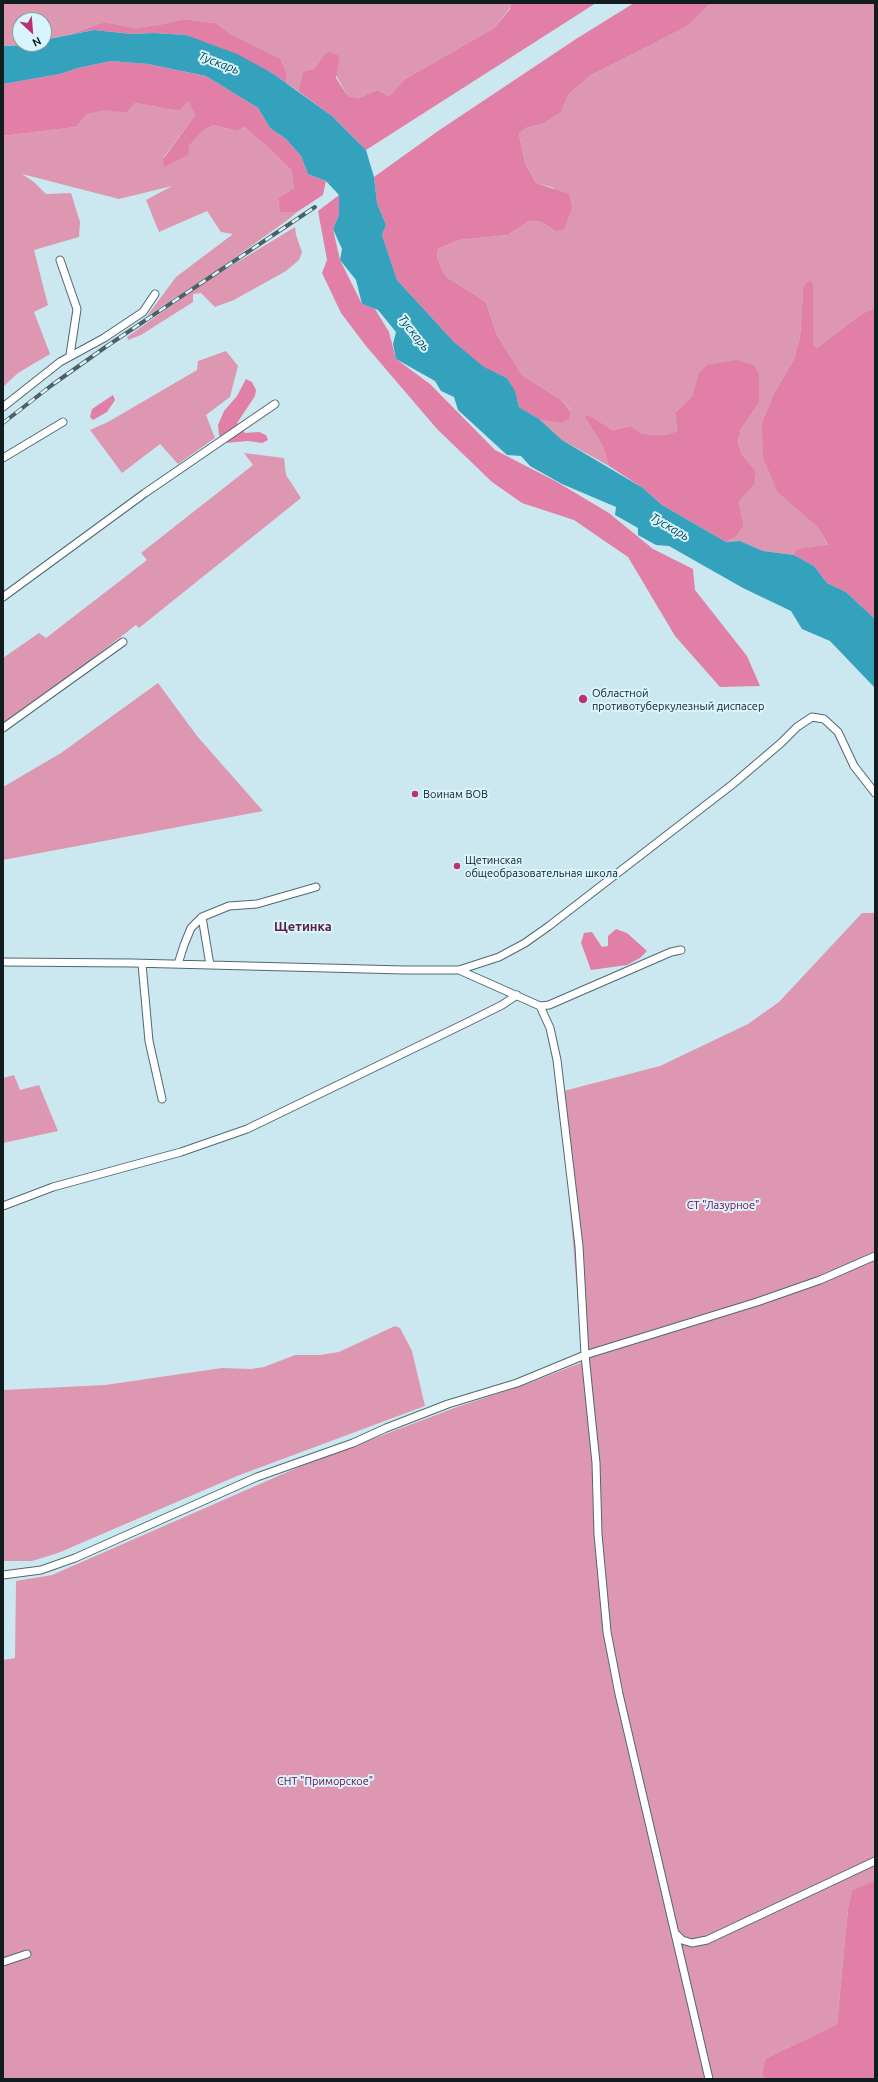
<!DOCTYPE html>
<html>
<head>
<meta charset="utf-8">
<style>
	body { margin:0 }
	#map { position:relative; width:878px; height:2082px; overflow:hidden; background:#cbe8f1; font-family:Ubuntu,sans-serif }
	canvas { display:block }
	.frame { position:absolute; inset:0; border:4px solid #111c1f; pointer-events:none }
	.north { position:absolute; left:12px; top:12px; width:40px; height:40px; box-sizing:border-box; background:#d8f5fe; border:1px solid #889ea5; border-radius:50%; rotate:154deg; font-size:11px; font-weight:700; line-height:16px; text-align:center; color:#111c1f }
	.north::after { content:''; display:block; margin:auto; width:14px; height:18px; background:#b93272; clip-path:polygon(50% 0,100% 100%,50% 72%,0 100%) }
</style>
</head>
<body>
<div id="map">
<canvas width="878" height="2082"></canvas>
<div class="frame"></div>
<div class="north">N</div>
</div>
<script>
const ctx = document.querySelector('canvas').getContext('2d');
ctx.lineJoin = 'round';
function fill(path, color) { ctx.fillStyle = color; ctx.fill(path, 'evenodd'); }
const toPath = rows => new Path2D(rows.map(r => 'M' + r).join(''));
function strokePath(path, color, width, dash) { ctx.strokeStyle = color; ctx.lineWidth = width; ctx.lineCap = dash ? 'butt' : 'round'; ctx.setLineDash(dash || []); ctx.stroke(path); }
function write(font, color, halo, rows, align = 'center') {
  ctx.font = font + ' Ubuntu,sans-serif'; ctx.lineWidth = 4; ctx.setLineDash([]); ctx.textBaseline = 'middle'; ctx.strokeStyle = halo; ctx.fillStyle = color; for (const [text, x, y, turn = 0] of rows) {
    ctx.save(); ctx.translate(x, y); ctx.rotate((+turn || 0) * Math.PI / 180); ctx.textAlign = isNaN(turn) ? turn : align; if (halo) ctx.strokeText(text, 0, 0); ctx.fillText(text, 0, 0); ctx.restore();
  }
}
const green = toPath([
	[3,3,511,3,510,8,494,28,405,79,389,96,377,90,358,98,348,96,324,55,314,69,303,71,298,91,286,83,286,71,280,58,232,35,216,23,184,19,163,24,135,28,104,22,68,35,44,40,44,20,20,20,20,44,28,44,3,46],
	[711,3,875,3,875,308,861,314,817,348,813,344,813,285,803,291,800,337,794,359,773,395,762,422,778,493,818,528,828,546,796,549,794,555,763,551,740,541,726,542,737,536,744,526,739,502,755,484,756,471,741,453,738,441,741,429,759,403,698,374,692,396,675,413,677,431,666,435,642,434,629,426,612,430,596,419,587,421,602,445,609,466,562,440,454,342,563,423,570,419,571,410,561,400,522,375,497,335,486,302,448,278,443,272,437,257,438,249,459,240,508,235,529,221,542,222,555,231,554,188,536,183,525,163,519,134,526,128,545,123,561,112,569,94,591,75,686,27],
	[188,100,195,115,163,158,188,145,203,131,213,125,237,131,244,127,272,151,291,170,294,188,278,198,280,212,297,212,289,219,219,269,147,316,176,277,233,234,221,232,207,211,159,232,146,200,172,186,119,199,22,174,34,182,46,194,71,193,80,222,79,237,34,250,48,305,34,312,50,354,18,373,3,387,3,136,76,127,87,114,105,109,127,113,135,103,179,111],
	[295,227,296,235,302,252,299,260,286,271,234,300,215,307,201,293,193,294,193,302,141,335,128,340,127,337,208,280],
	[226,351,238,366,230,397,206,415,215,438,178,464,160,444,122,473,90,430,108,422,197,370,198,361],
	[244,453,284,458,286,475,301,498,139,628,136,625,74,673,3,724,3,658,39,633,46,638,147,560,141,553,253,465],
	[158,683,197,736,263,811,3,860,3,787,61,753],
	[862,913,875,913,875,1880,852,1892,848,1908,837,2024,765,2059,762,2074,764,2079,3,2079,3,1660,15,1658,16,1581,52,1575,301,1466,457,1407,527,1384,583,1362,566,1160,556,1093,660,1066,748,1024,779,1002],
	[14,1075,20,1090,39,1085,58,1131,3,1143,3,1078],
	[395,1326,400,1328,412,1351,425,1406,237,1476,58,1553,32,1561,3,1561,3,1390,105,1385,222,1368,251,1369,264,1367,295,1355,320,1355,339,1352]
]);
const forest = toPath([
	[511,3,596,3,366,150,332,116,298,91,303,71,314,69,324,55,330,52,339,56,336,78,348,96,358,98,377,90,389,96,405,79,494,28,510,9],
	[634,3,711,3,686,27,591,75,569,94,561,112,545,123,526,128,519,134,525,163,536,183,569,194,572,208,564,229,555,231,542,222,529,221,508,235,459,240,438,249,437,257,443,272,448,278,486,302,497,335,522,375,561,400,571,411,570,419,563,423,539,419,519,407,515,391,507,378,484,367,454,342,397,280,382,235,386,225,377,203,374,177,438,131,576,39],
	[184,19,216,23,232,35,280,58,286,71,286,83,272,73,186,35,154,33,132,34,94,30,68,35,104,22,135,28,163,24],
	[111,61,148,64,206,76,258,108,270,128,286,139,301,156,308,174,326,181,323,195,297,212,280,212,278,198,294,188,291,170,272,151,244,127,237,131,213,125,203,131,189,145,188,155,164,167,163,159,195,115,188,101,179,111,135,103,127,113,105,110,87,114,76,127,3,136,3,84,60,74,78,68],
	[339,195,339,215,333,229,340,260,362,304,375,309,389,332,396,359,430,384,495,450,557,482,609,513,653,549,693,569,695,590,747,656,760,686,720,687,675,636,628,557,574,520,522,503,492,482,437,429,366,346,341,313,322,273,327,260,318,211],
	[810,281,813,285,813,344,817,348,861,314,875,308,875,619,846,592,827,583,814,566,794,555,796,549,828,545,818,528,778,493,763,457,762,422,773,395,794,359,800,337,803,291,805,284],
	[736,360,754,365,759,375,759,403,741,429,738,441,741,453,756,471,755,484,739,502,744,526,737,536,726,542,662,505,643,488,609,466,602,445,587,421,585,415,596,419,612,430,630,426,642,434,666,435,677,431,675,413,692,396,698,374,707,365],
	[246,379,252,382,256,390,255,396,237,423,245,433,259,432,266,435,268,440,262,443,248,441,225,443,219,435,218,425,224,411,237,396],
	[113,395,115,400,107,412,93,420,90,417,92,409],
	[616,929,627,933,647,951,640,958,627,965,591,970,581,943,584,933,592,932,602,947,608,946,608,936],
	[875,1880,875,2079,764,2079,762,2074,765,2059,837,2024,848,1908,852,1891]
]);
const water = toPath([
	[94,30,132,34,154,33,186,35,237,54,272,73,332,116,366,150,374,177,377,203,386,225,382,235,397,280,454,342,484,367,507,378,515,391,519,407,539,419,562,440,643,488,662,505,726,542,740,541,763,551,794,555,814,566,827,583,846,592,875,619,875,688,830,641,802,629,791,611,743,588,669,546,656,545,638,535,638,528,615,515,616,507,562,484,530,466,521,456,507,455,458,410,454,397,441,391,435,381,396,359,393,344,396,332,378,310,362,304,356,280,340,260,342,249,333,229,339,215,339,195,326,181,308,174,301,156,286,139,270,128,258,108,206,76,148,64,111,61,78,68,60,74,3,84,3,46,44,44,44,40]
]);
const minor = toPath([
	[60,260,77,309,70,355],
	[3,407,60,362,104,338,143,312,155,294],
	[3,458,63,422],
	[3,597,145,493,275,404],
	[3,728,123,642],
	[202,917,210,965],
	[3,962,132,963,404,970,459,970,499,957,525,943,549,926,733,784,781,743,797,727,812,717,824,719,838,732,854,766,875,793],
	[142,964,149,1041,162,1099],
	[178,964,184,945,191,928,202,917,229,906,257,904,316,887],
	[459,970,540,1006,550,1028,557,1060,579,1246,585,1355,596,1463,598,1534,607,1632,619,1694,709,2079],
	[540,1006,549,1005,671,952,681,950],
	[3,1206,53,1187,181,1152,247,1129,466,1023,502,1005,517,995],
	[3,1575,41,1570,75,1558,257,1477,353,1443,386,1428,448,1404,517,1383,585,1355,757,1302,820,1280,875,1256],
	[676,1934,682,1940,692,1943,707,1940,875,1861],
	[3,1962,27,1954]
]);
const rail = toPath([
	[3,423,52,385,107,346,315,207]
]);
const markers = [
	[583,699,5,"#b93272"],
	[415,794,4,"#b93272"],
	[457,866,4,"#b93272"]
];
const poiNames = [
	["Областной",592,693],
	["противотуберкулезный диспасер",592,706],
	["Воинам ВОВ",423,794],
	["Щетинская",465,860],
	["общеобразовательная школа",465,873]
];
const parkNames = [
	["СТ \"Лазурное\"",723,1205],
	["СНТ \"Приморское\"",325,1781]
];
const waterNames = [
	["Тускарь",219,63,21],
	["Тускарь",414,333,52],
	["Тускарь",670,527,30]
];
const quarterNames = [
	["Щетинка",303,927]
];
fill(green, '#dd97b1');
fill(forest, '#e27fa6');
fill(water, '#34a1bd');
strokePath(minor, '#4f6971', 9);
strokePath(minor, '#fff', 7);
strokePath(rail, '#4f6065', 4);
strokePath(rail, '#d8f5fe', 2.5, [8]);
for (const [x, y, r, color] of markers) { const dot = new Path2D(); dot.arc(x, y, r, 0, 2 * Math.PI); ctx.fillStyle = color; ctx.fill(dot); strokePath(dot, '#d8f5fe', 1.5); }
write('11px', '#111c1f', '#d8f5fe', poiNames, 'left');
write('11px', '#810449', '#d8f5fe', parkNames);
write('italic 12px', '#024453', '#d8f5fe', waterNames);
write('bold 13px', '#5f1d3b', '#d8f5fe', quarterNames);
</script>
</body>
</html>
